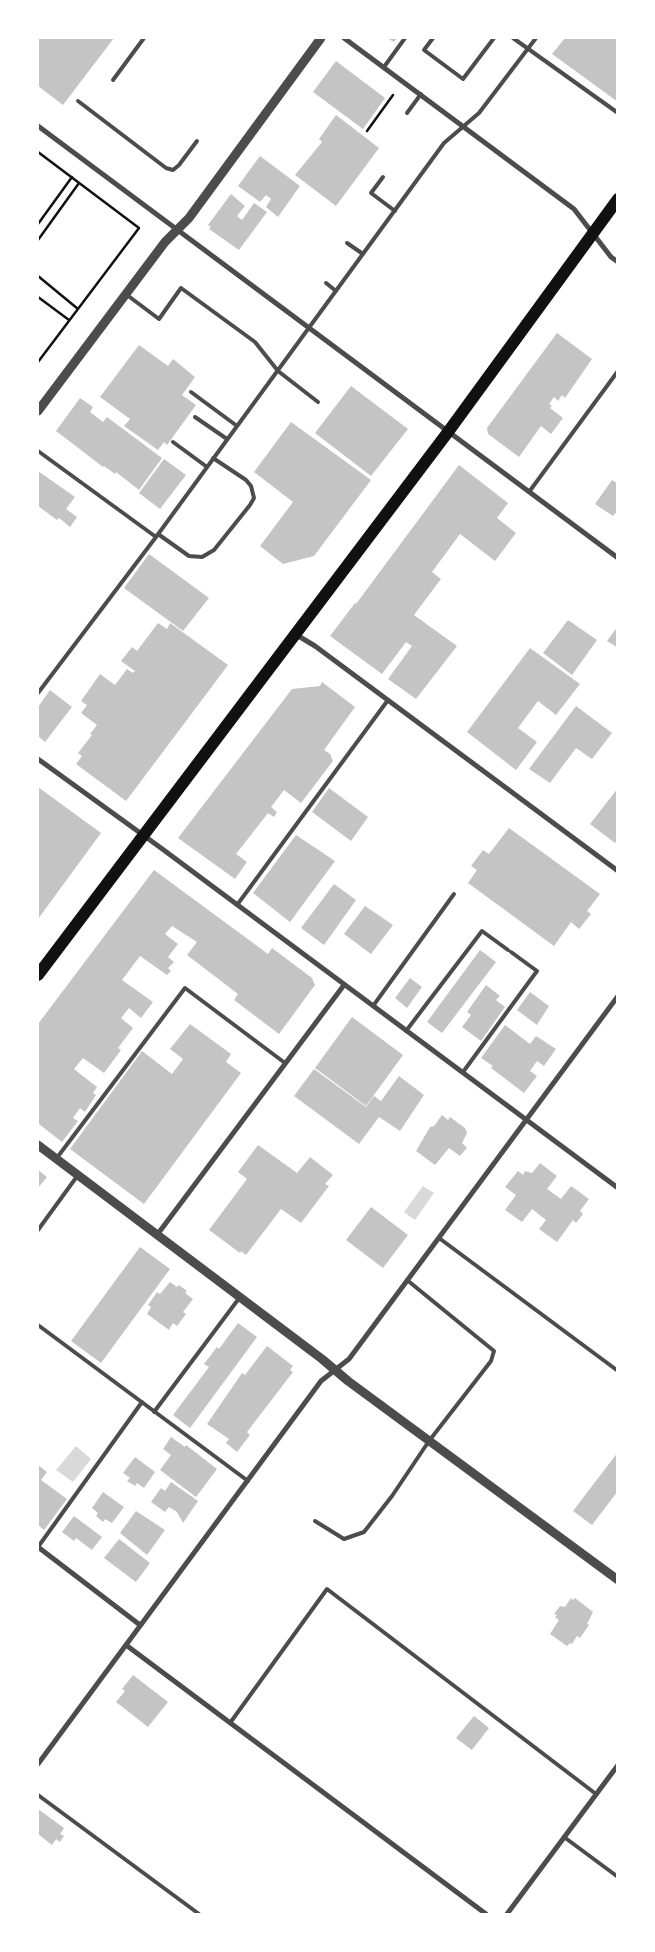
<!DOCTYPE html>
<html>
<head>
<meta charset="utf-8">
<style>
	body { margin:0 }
	#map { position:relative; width:655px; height:1952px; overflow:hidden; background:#fff; font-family:"Alegreya Sans",sans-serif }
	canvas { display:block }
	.frame { position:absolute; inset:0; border:39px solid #fff; pointer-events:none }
</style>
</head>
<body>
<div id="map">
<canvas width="655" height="1952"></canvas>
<div class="frame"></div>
</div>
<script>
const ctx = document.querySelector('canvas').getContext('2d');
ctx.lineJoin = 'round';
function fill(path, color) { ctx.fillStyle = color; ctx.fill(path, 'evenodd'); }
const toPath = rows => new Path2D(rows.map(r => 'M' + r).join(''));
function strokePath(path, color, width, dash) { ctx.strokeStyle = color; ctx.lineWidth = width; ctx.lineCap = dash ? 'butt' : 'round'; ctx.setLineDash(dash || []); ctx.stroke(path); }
const water = toPath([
	[423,1186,434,1193,415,1220,404,1212],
	[76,1446,91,1459,73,1482,56,1470]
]);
const building = toPath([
	[38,38,114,38,63,105,38,86],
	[387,38,397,38,394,42],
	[565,38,618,38,618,102,552,54],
	[336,61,385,98,363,129,313,92],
	[336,115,379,148,336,206,295,175,322,142,319,139],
	[260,156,300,186,278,217,266,207,271,199,266,195,260,202,238,186],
	[231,194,245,206,237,216,242,220,254,203,267,212,239,250,209,229,211,227,208,225],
	[557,333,592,359,565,398,562,395,558,401,554,397,549,404,552,406,550,408,563,418,551,434,541,426,519,457,488,434,487,428],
	[139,345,168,366,173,359,195,377,182,395,196,405,167,445,164,442,158,450,124,426,130,419,100,397],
	[351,386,408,429,371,476,315,433],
	[80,398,93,407,90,412,103,422,107,417,162,458,139,490,116,472,115,474,104,466,103,467,56,431],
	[291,422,371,480,314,556,283,564,260,546,293,502,254,472],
	[164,459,186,475,160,509,139,493],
	[459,465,508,503,497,518,516,533,495,561,460,534,432,572,441,579,414,615,457,646,416,699,388,679,412,646,406,642,382,674,330,636,355,603,356,604],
	[38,471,75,497,66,509,77,517,70,527,59,518,57,520,38,506],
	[612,480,618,484,618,510,613,516,595,504],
	[149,554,209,598,183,631,124,588],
	[568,620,597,640,572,675,543,653],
	[158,623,167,629,170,623,228,665,126,801,76,764,82,756,78,753,92,735,90,734,97,725,81,713,87,705,81,701,100,674,115,685,127,669,133,673,135,671,121,661,132,647,137,651],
	[618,626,618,648,607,641],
	[530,648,580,684,556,715,538,701,518,728,537,742,516,770,467,732],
	[322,682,355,707,324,750,330,754,333,761,301,803,284,790,271,807,277,812,274,817,268,813,236,854,247,862,235,879,178,838,292,689,320,686],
	[50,690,72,707,45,742,38,736,38,707],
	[576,706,612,733,592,759,576,748,550,783,529,769],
	[38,787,101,833,38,919],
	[329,788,368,817,351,841,312,812],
	[618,788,618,840,615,843,590,824],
	[509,828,600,894,587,911,591,914,579,929,571,922,554,946,468,883,477,870,471,866,483,850,489,854],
	[296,835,335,861,290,922,253,893],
	[154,870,268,954,272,948,312,978,315,985,279,1034,234,1000,238,994,187,955,197,942,172,926,165,934,178,944,168,957,174,962,168,968,171,971,167,975,140,956,122,980,153,1002,141,1018,129,1008,121,1018,133,1028,118,1048,121,1050,104,1073,83,1058,74,1069,97,1087,93,1093,96,1095,85,1112,80,1108,73,1118,78,1121,62,1142,39,1124,38,1126,38,1024],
	[334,884,356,900,324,945,301,928],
	[365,906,393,925,371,954,344,934],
	[480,950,496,962,442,1033,427,1022],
	[410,978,422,987,407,1008,395,998],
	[486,985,500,996,496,1000,505,1007,481,1041,462,1027,471,1015,467,1012],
	[530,992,549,1006,537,1025,517,1010],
	[352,1017,403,1055,366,1106,315,1068],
	[190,1024,231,1054,226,1062,241,1073,144,1204,70,1149,142,1051,172,1074,183,1059,170,1049],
	[505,1025,530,1044,536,1036,556,1049,544,1066,537,1061,530,1071,537,1076,524,1093,491,1068,493,1066,481,1058],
	[314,1069,366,1107,374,1096,381,1101,399,1076,424,1095,400,1131,379,1117,359,1144,294,1096],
	[442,1115,448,1120,450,1117,465,1128,467,1133,462,1143,467,1148,460,1156,449,1148,435,1165,416,1151,430,1127,434,1126],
	[258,1145,297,1173,310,1157,333,1175,325,1184,329,1186,301,1223,281,1209,246,1255,241,1251,240,1253,209,1230,247,1179,238,1172],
	[540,1163,557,1176,547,1189,561,1199,571,1186,589,1199,580,1211,583,1214,576,1223,573,1220,557,1242,539,1229,546,1220,532,1209,522,1222,505,1210,516,1195,505,1187,518,1171,523,1175,525,1171,532,1173],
	[38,1170,47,1177,38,1188],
	[371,1207,408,1235,383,1268,346,1240],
	[140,1247,170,1269,101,1363,71,1341],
	[170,1282,177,1287,179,1285,187,1291,185,1293,193,1299,183,1312,186,1314,177,1326,173,1323,169,1330,147,1314,151,1307,148,1305,157,1292,160,1294],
	[238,1323,257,1337,190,1428,173,1415,209,1367,204,1364,217,1347,219,1349],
	[267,1346,293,1366,290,1370,293,1372,247,1432,250,1435,237,1452,226,1443,229,1439,207,1424,242,1373,245,1375],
	[171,1437,185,1447,186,1445,217,1469,196,1497,160,1470,171,1455,163,1449],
	[618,1452,618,1491,592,1525,573,1511],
	[135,1457,155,1472,144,1488,137,1483,135,1486,127,1481,130,1478,123,1473],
	[38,1465,47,1472,41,1480,67,1499,44,1530,38,1525],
	[171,1482,198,1501,183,1523,177,1512,169,1507,165,1512,151,1502,161,1488,165,1491],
	[103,1492,124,1507,112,1523,105,1519,103,1522,96,1516,98,1513,92,1508],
	[136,1511,165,1530,147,1555,120,1533],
	[74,1516,102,1537,92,1550,76,1538,74,1541,62,1532],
	[119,1539,150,1563,136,1582,104,1558],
	[571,1598,573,1600,575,1598,593,1612,587,1624,589,1625,580,1638,577,1636,572,1644,570,1643,567,1646,550,1634,559,1620,555,1617,557,1615,554,1614,560,1606,565,1607],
	[133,1675,168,1702,148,1727,116,1702,125,1691,122,1689],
	[474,1716,489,1728,472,1750,456,1738],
	[38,1809,64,1828,60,1834,64,1836,60,1842,56,1839,52,1845,38,1834]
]);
const path = toPath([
	[367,131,393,95],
	[38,152,139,228,38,362],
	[38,224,72,177],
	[38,240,79,183],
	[38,276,78,309],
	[38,297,69,320]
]);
const service = toPath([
	[433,38,424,50,463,79,494,38],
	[513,38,618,113],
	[384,67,405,38],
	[113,80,144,38],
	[78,101,166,168,173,170,179,165,197,141],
	[407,113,421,94],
	[383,177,371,193,395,211],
	[347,243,363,254],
	[326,283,336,291],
	[127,295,159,319,181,288,255,342,278,371,318,402],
	[191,392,237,426],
	[195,417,227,439],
	[173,442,207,467],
	[38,451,156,537],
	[529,492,618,371],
	[158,534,189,556,202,557,214,550,250,505,254,498,251,486,246,480,213,458],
	[38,693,156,537,444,143,479,113,536,38],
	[237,905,388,700],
	[373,1006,454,894],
	[406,1031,482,931,508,950],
	[463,1072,537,971,511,952],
	[56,1159,185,988,285,1063],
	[38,1230,78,1175],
	[439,1238,618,1371],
	[38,1325,248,1481],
	[154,1412,240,1297],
	[315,1521,344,1539,364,1532,392,1496,429,1441,491,1361,494,1351,407,1280],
	[38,1547,142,1402],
	[230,1723,327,1589,596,1794],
	[38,1795,199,1914],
	[564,1837,618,1877]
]);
const minor = toPath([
	[344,38,574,209,611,257,618,262],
	[38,126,618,558],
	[295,634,315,646,618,871],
	[38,759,161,848,618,1188],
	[157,1235,344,985],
	[38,1547,140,1625],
	[126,1645,486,1914],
	[38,1764,321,1381,349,1359,618,996],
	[507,1914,618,1765]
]);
const tertiary = toPath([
	[38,411,165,242,189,218,321,38],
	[38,1145,322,1359,348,1381,618,1580]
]);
const primary = toPath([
	[38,975,448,432,618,199]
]);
fill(water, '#d9d9d9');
fill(building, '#c4c4c4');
strokePath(path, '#111', 2.5);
strokePath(service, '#4c4c4c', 4);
strokePath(minor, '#4c4c4c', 5);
strokePath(tertiary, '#4c4c4c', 9);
strokePath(primary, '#111', 12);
</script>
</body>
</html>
